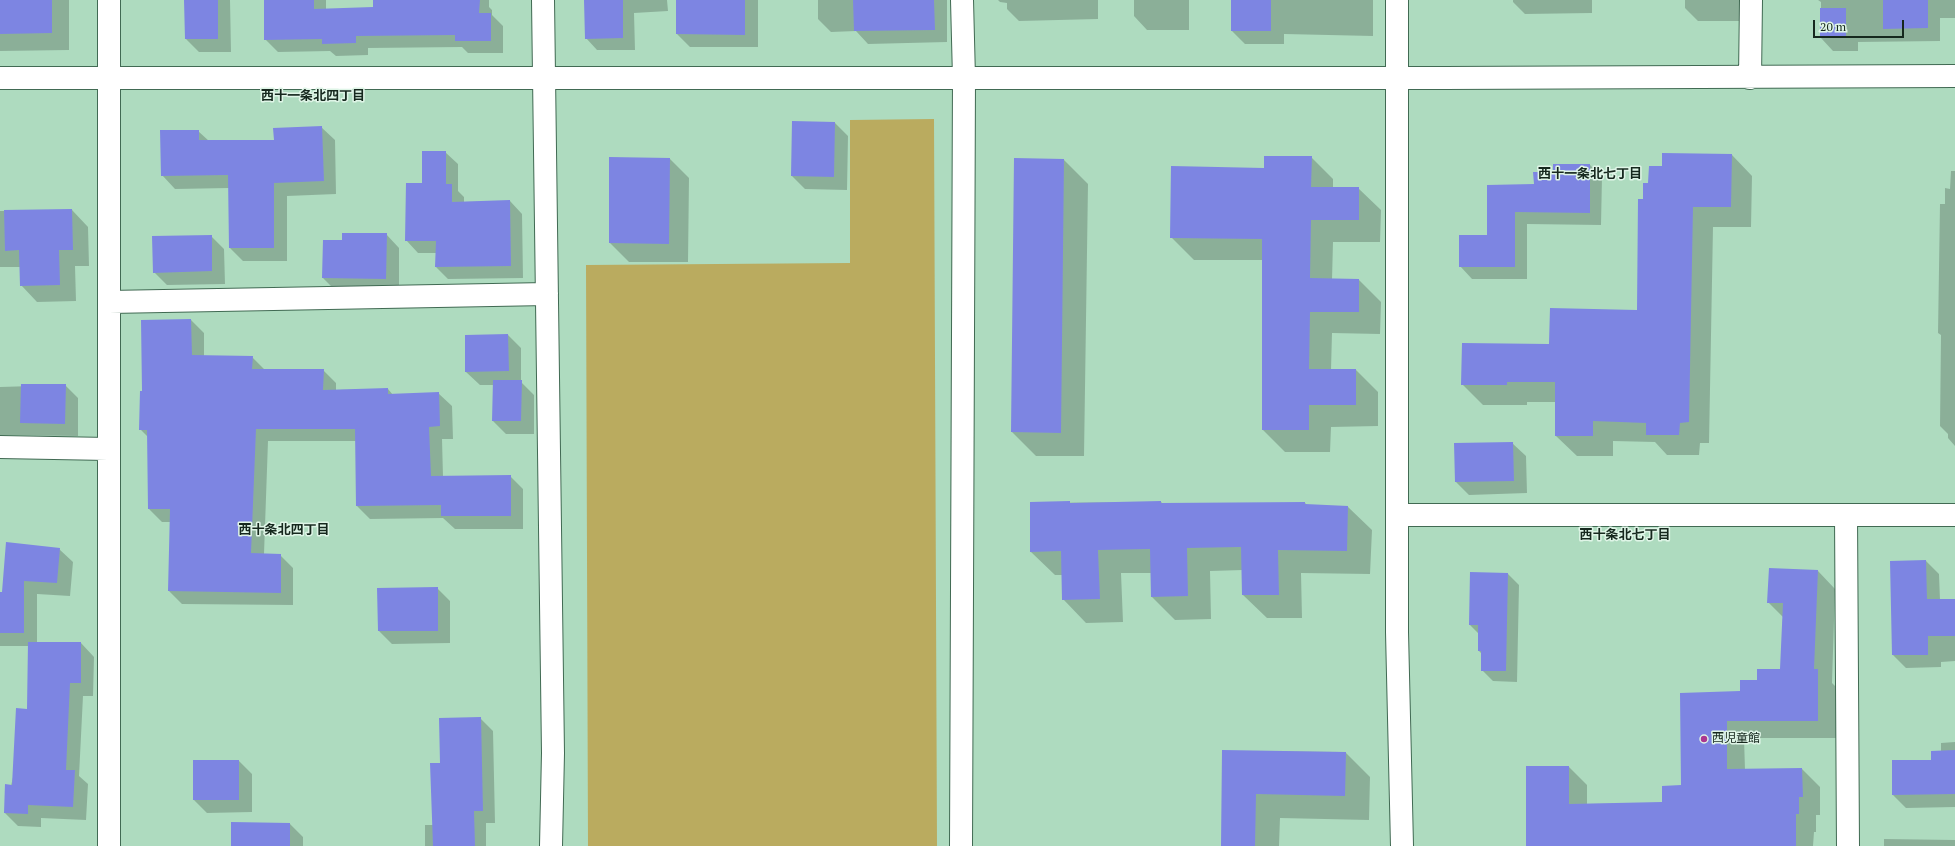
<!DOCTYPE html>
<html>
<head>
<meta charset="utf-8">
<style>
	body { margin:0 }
	#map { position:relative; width:1955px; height:846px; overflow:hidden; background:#aedbbf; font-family:"PT Serif",serif }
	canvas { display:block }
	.scale { position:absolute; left:1813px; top:20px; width:91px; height:18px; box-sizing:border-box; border:2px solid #16281e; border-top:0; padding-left:5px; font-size:12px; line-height:14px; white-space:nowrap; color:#16281e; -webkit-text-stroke:3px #dff5e7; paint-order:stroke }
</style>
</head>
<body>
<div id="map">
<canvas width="1955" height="846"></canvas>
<div class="scale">20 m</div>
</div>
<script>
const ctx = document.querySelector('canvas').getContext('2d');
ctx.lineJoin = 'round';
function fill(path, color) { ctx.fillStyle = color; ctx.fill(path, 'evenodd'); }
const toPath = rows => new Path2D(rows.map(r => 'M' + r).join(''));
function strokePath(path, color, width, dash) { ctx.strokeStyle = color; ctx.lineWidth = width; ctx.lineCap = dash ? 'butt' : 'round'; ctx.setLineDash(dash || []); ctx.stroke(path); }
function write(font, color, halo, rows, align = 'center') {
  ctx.font = font + ' "PT Serif","Noto Sans JP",serif'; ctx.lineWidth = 3; ctx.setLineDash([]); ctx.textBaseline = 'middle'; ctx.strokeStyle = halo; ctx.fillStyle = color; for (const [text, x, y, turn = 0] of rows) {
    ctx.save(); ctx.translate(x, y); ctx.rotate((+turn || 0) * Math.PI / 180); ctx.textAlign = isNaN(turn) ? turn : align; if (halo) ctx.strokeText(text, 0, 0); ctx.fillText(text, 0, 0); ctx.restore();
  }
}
const green = toPath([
	[934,119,937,846,588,846,586,265,850,263,850,120]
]);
const shadow = toPath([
	[0,0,69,0,69,50,0,51],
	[185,0,230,0,231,52,199,52,186,39],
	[265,0,326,0,326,10,374,8,374,0,489,0,489,7,492,10,492,15,503,26,503,53,468,53,462,47,368,48,368,55,336,56,330,51,278,52,265,39],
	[585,0,667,0,668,11,634,13,635,50,597,50,586,38],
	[677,0,758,0,758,47,690,47,677,34],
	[818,0,947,0,947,42,868,44,856,31,831,32,818,19],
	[998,0,1098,0,1098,19,1019,21,1007,9,1007,3,1000,2],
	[1134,0,1189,0,1189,30,1147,30,1134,16],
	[1232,0,1373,0,1373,36,1284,34,1284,44,1245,44,1232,31],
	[1513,0,1592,0,1592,13,1525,14,1513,2],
	[1685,0,1745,0,1745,21,1698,21,1685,8],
	[1818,0,1955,0,1955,18,1940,18,1940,41,1858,42,1858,51,1833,51,1821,38,1821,2],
	[835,123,848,136,847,190,805,189,792,176],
	[321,127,335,140,336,194,287,196,287,261,243,261,230,248,229,188,175,189,162,175,198,131,209,141,275,141],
	[445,152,458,164,458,191,464,197,464,202,510,201,522,214,523,278,448,279,436,267,436,253,418,253,406,240,423,184],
	[1732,155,1752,176,1751,227,1713,227,1709,443,1700,443,1699,455,1667,455,1655,442,1613,441,1613,456,1577,456,1556,436,1556,402,1527,402,1527,405,1483,405,1462,384,1550,345,1638,311,1644,200,1649,184,1663,167],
	[1311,157,1333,179,1333,188,1358,188,1381,210,1380,242,1333,242,1332,280,1359,280,1381,302,1380,334,1332,333,1331,370,1356,370,1378,392,1378,426,1331,427,1330,452,1285,452,1263,430,1263,260,1194,260,1171,237,1265,169],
	[670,159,689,178,688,262,629,262,610,243],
	[1064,160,1088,184,1084,456,1036,456,1012,432],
	[1590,165,1602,177,1601,225,1527,224,1527,279,1472,279,1460,266,1535,185],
	[1951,171,1955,171,1955,446,1948,438,1948,434,1940,426,1941,335,1938,333,1940,204,1945,204,1945,188,1950,189],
	[72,210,88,227,89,266,75,266,76,301,37,302,21,285,20,267,0,267,0,211],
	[386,234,399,248,399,292,336,291,323,278,343,241],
	[211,236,224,249,225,284,167,285,154,272],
	[191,320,204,333,204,356,252,357,265,370,323,370,336,383,336,390,388,389,393,395,438,393,452,406,453,439,442,439,443,477,510,476,523,489,523,529,455,529,443,518,370,519,357,506,356,441,268,441,264,554,280,555,293,568,293,605,182,604,169,591,171,522,162,522,149,509,148,437,140,429,143,392],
	[508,335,521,348,521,382,534,395,534,434,506,434,493,421,494,385,480,385,466,372,466,336],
	[65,385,78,398,78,436,0,435,0,387],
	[1512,443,1526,456,1527,493,1469,495,1456,482],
	[1161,502,1163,504,1305,503,1307,505,1348,507,1372,530,1370,574,1301,573,1302,618,1267,618,1243,595,1243,570,1210,571,1211,619,1175,620,1152,597,1151,573,1121,573,1123,622,1086,623,1063,599,1063,575,1055,575,1031,552,1031,503],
	[59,549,73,562,70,596,37,594,37,643,81,643,94,657,93,696,83,696,79,776,88,784,86,820,41,818,41,827,18,826,5,813,28,710,29,646,0,646,0,593,3,593],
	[1926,561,1939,574,1940,600,1955,600,1955,661,1941,662,1941,667,1906,668,1893,655],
	[1818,571,1835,589,1832,683,1836,687,1836,738,1744,738,1745,770,1802,769,1820,787,1820,815,1816,815,1816,832,1814,832,1813,846,1527,846,1569,767,1587,785,1587,804,1663,803,1682,786,1741,692,1758,681,1781,670,1783,617,1768,602],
	[1471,573,1508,574,1519,585,1517,682,1493,681,1482,670,1482,654,1479,651,1479,634,1470,625],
	[437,588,450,601,450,643,392,644,379,631],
	[480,718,493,731,495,823,486,823,486,846,425,846,425,825,433,825,441,764],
	[1955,742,1955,807,1906,808,1893,795,1941,752,1941,743],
	[1223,751,1345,752,1370,777,1369,820,1280,818,1279,846,1222,846],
	[239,761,252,774,252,812,207,813,194,800],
	[290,824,303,837,303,846,232,846],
	[1884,839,1955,840,1955,846,1884,846]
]);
const building = toPath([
	[0,0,52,0,52,33,0,34],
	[184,0,218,0,218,39,185,39],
	[264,0,314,0,314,9,373,7,373,0,480,0,479,13,491,13,491,41,455,41,455,35,356,36,356,43,322,44,322,39,264,40],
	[584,0,623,0,623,38,585,39],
	[676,0,745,0,745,35,676,34],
	[853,0,934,0,935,30,854,31],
	[1231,0,1271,0,1271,31,1231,31],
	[1883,0,1928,0,1928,28,1883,29],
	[1820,8,1846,8,1846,38,1820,38],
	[792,121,835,122,834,177,791,176],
	[322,126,324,181,274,183,274,248,229,248,228,175,161,176,160,130,199,130,199,140,274,140,273,128],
	[422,151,446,151,446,184,452,184,452,202,510,200,511,266,435,267,436,241,405,241,406,183,422,183],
	[1662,153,1732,154,1731,207,1693,207,1689,422,1680,423,1679,435,1646,435,1646,423,1593,421,1593,436,1555,436,1555,382,1507,382,1507,385,1461,385,1462,343,1549,344,1550,308,1637,310,1638,199,1643,199,1643,183,1648,183,1649,166,1662,166],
	[1264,156,1312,156,1311,187,1359,187,1359,220,1311,220,1310,278,1359,279,1359,312,1310,312,1309,369,1356,369,1356,405,1309,405,1309,430,1262,430,1262,239,1170,238,1171,166,1264,168],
	[609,157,670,158,669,244,609,243],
	[1014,158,1064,159,1061,433,1011,432],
	[1553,164,1590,164,1590,213,1515,212,1515,267,1459,267,1459,235,1487,235,1487,185,1534,184,1533,172,1553,172],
	[72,209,73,250,59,250,60,285,20,286,19,250,5,251,4,210],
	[342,233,387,233,386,279,322,278,323,240,342,240],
	[212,235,212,271,153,273,152,236],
	[191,319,192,355,253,356,252,369,324,369,323,390,388,388,388,394,439,392,440,426,429,427,431,476,511,475,511,516,441,516,441,505,356,506,355,429,256,429,251,553,281,554,281,593,168,591,170,509,148,509,147,430,139,430,140,391,142,391,141,320],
	[508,334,509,371,465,372,465,335],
	[493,380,522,380,521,421,492,421],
	[21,384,66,384,65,424,20,423],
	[1513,442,1514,481,1455,482,1454,443],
	[1070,501,1070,503,1161,501,1161,503,1305,502,1305,504,1348,506,1347,551,1278,550,1279,595,1242,595,1241,547,1187,548,1188,596,1151,597,1150,549,1098,550,1100,599,1062,600,1061,551,1030,552,1030,502],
	[6,542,60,548,57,583,24,581,24,633,0,633,0,592,2,592],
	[1926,560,1927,599,1955,599,1955,636,1928,636,1928,655,1892,655,1890,561],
	[1769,568,1818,570,1814,669,1818,669,1818,721,1727,721,1727,769,1802,768,1803,797,1799,797,1799,814,1796,814,1796,846,1526,846,1526,766,1569,766,1569,804,1662,802,1662,786,1681,785,1680,693,1740,691,1740,680,1757,680,1757,669,1780,669,1783,603,1767,603],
	[1470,572,1508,573,1506,671,1481,671,1481,651,1478,651,1478,625,1469,625],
	[438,587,438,631,378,631,377,588],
	[28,642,81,642,81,683,70,683,66,770,75,770,73,807,28,805,28,814,4,813,5,784,12,785,16,708,27,709],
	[481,717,483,811,474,811,475,846,433,846,430,763,440,763,439,718],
	[1222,750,1346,752,1345,796,1256,794,1255,846,1221,846],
	[1955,750,1955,794,1892,795,1892,760,1931,760,1931,751],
	[193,760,239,760,239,800,193,800],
	[231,822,290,823,290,846,231,846]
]);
const minor = toPath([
	[109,0,109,846],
	[543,0,553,753,551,846],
	[1397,0,1397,632,1402,846],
	[0,78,1443,78,1955,76],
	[1750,78,1751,0],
	[109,302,547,294],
	[0,447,108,449],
	[1397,515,1955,515],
	[1846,515,1848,846],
	[961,846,964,78,962,0]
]);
const markers = [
	[1704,739,4,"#ab3791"]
];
const poiNames = [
	["西児童館",1712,739]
];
const neighbourhoodNames = [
	["西十一条北四丁目",313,96],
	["西十一条北七丁目",1590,174],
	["西十条北四丁目",284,530],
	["西十条北七丁目",1625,535]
];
fill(green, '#baab5f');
fill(shadow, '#0003');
fill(building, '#7d85e2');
strokePath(minor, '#416a53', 24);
strokePath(minor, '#fff', 22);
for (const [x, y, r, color] of markers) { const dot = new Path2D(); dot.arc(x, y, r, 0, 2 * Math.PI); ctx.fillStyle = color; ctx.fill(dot); strokePath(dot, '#dff5e7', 1.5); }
write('12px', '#16281e', '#dff5e7', poiNames, 'left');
write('bold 13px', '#16281e', '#dff5e7', neighbourhoodNames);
</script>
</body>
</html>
